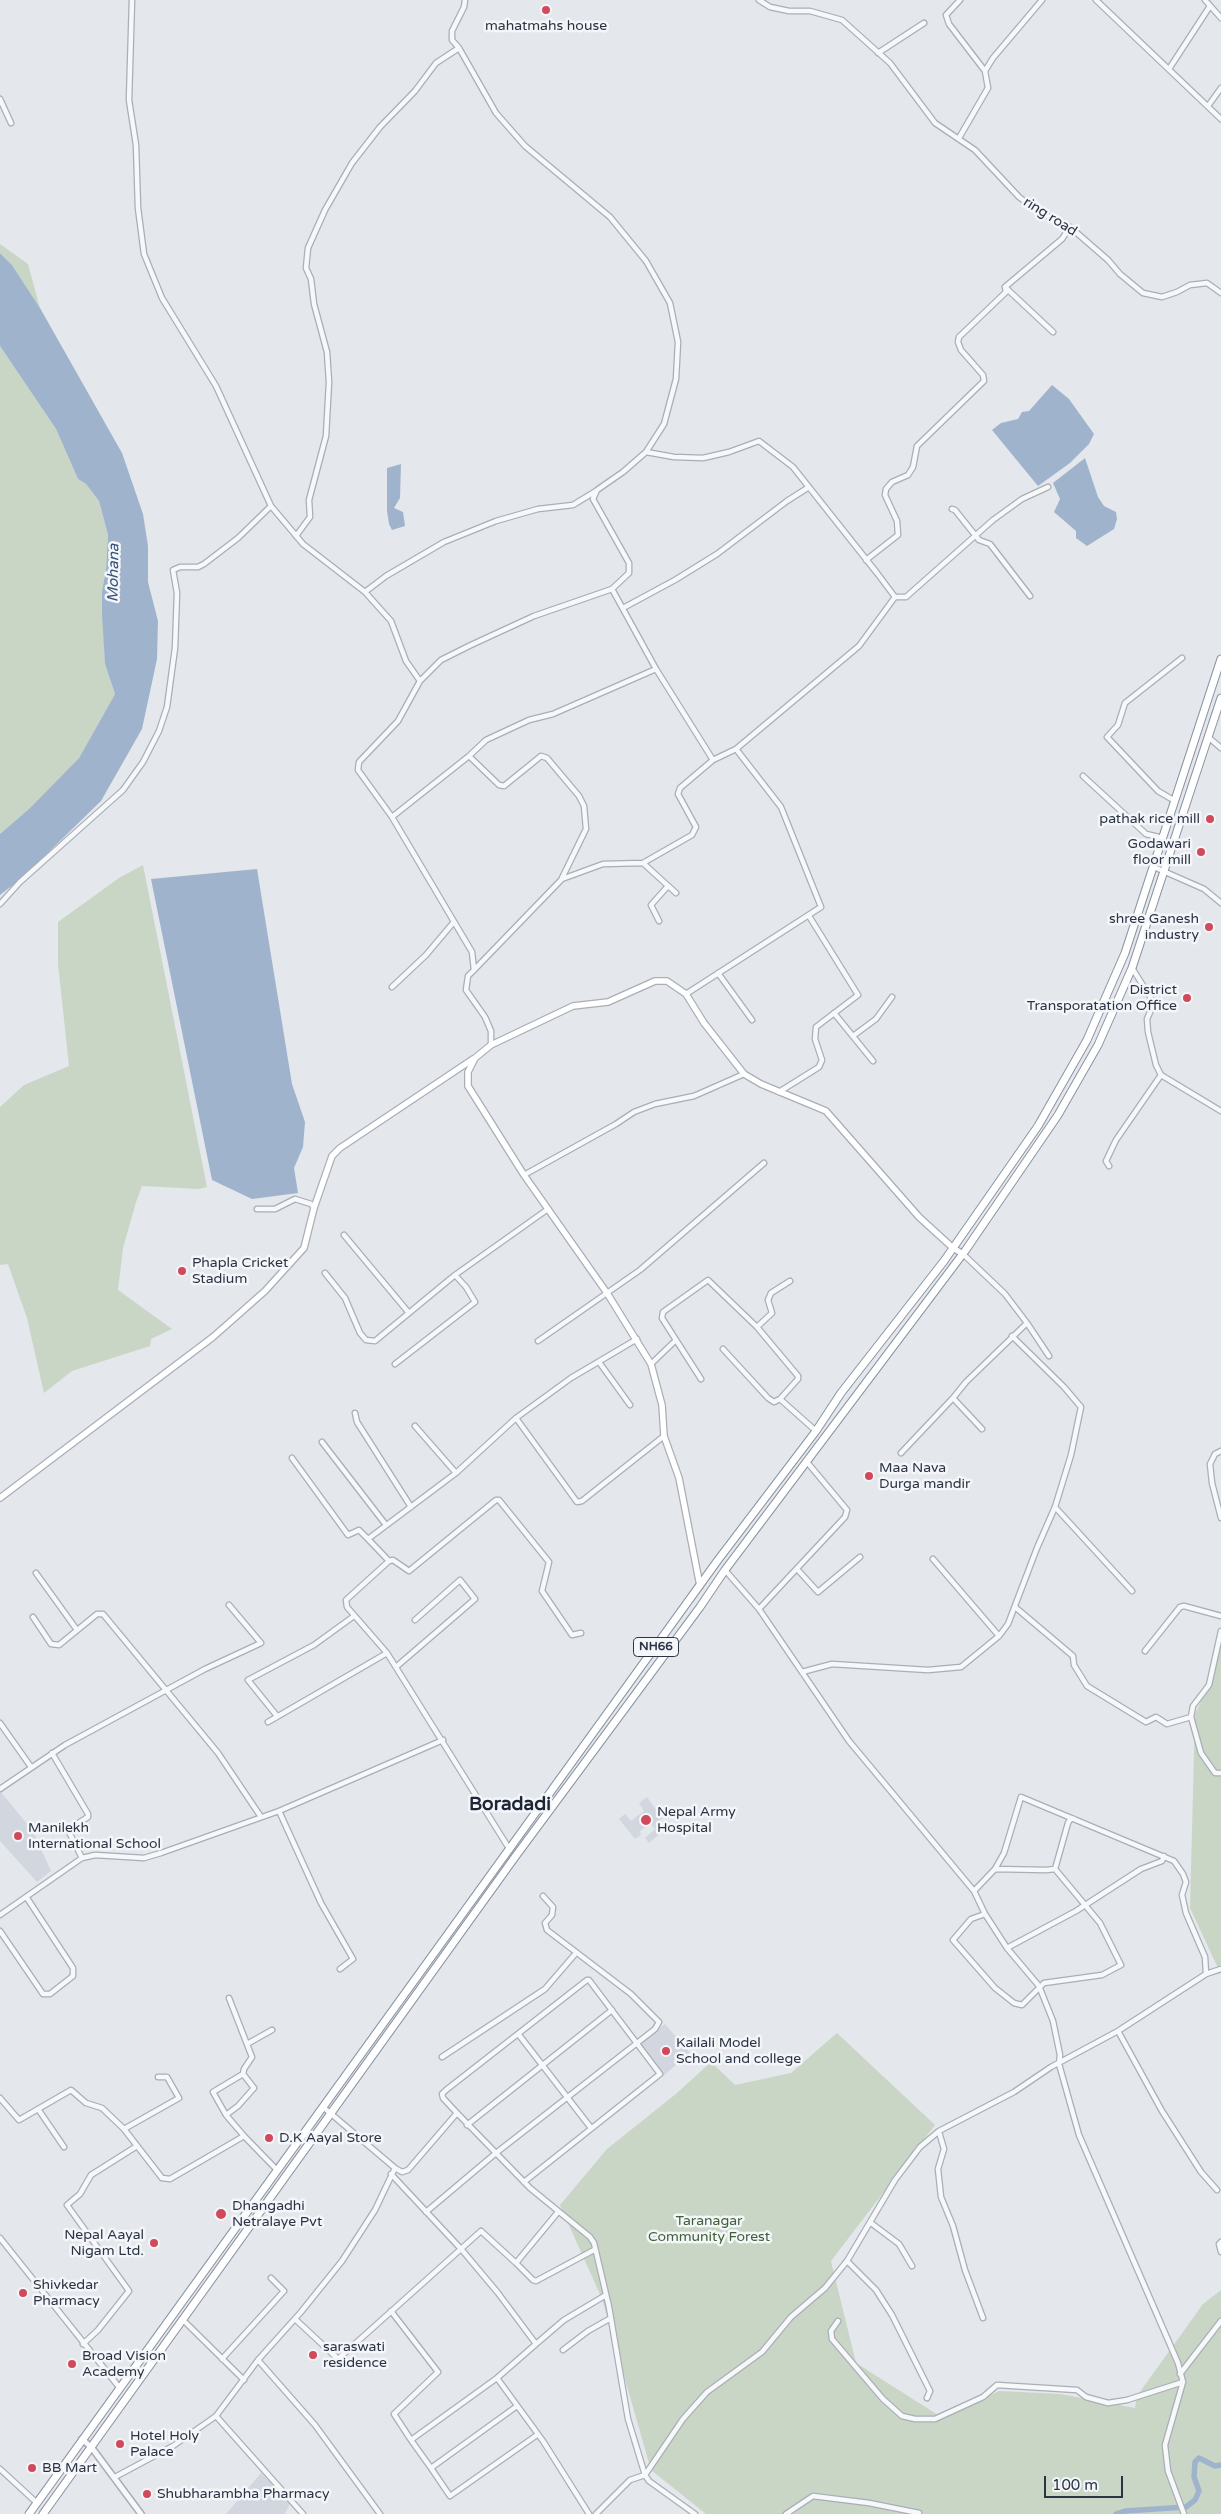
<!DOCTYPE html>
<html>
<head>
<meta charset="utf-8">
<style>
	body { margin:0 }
	#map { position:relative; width:1221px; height:2514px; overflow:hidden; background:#e4e7ec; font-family:"Varela Round",sans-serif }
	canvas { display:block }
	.scale { position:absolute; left:1044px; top:2476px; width:79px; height:22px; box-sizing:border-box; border:2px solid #2b3445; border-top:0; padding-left:6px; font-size:15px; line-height:18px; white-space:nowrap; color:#2b3445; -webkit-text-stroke:4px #f4f6f9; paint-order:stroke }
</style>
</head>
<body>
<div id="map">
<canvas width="1221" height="2514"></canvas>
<div class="scale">100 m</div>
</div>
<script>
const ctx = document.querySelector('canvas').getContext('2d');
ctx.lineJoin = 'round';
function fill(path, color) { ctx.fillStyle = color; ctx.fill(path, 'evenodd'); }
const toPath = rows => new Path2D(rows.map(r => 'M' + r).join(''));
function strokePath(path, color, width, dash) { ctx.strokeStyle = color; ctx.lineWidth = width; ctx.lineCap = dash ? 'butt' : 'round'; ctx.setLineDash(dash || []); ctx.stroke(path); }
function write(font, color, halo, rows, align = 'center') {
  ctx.font = font + ' "Varela Round",sans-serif'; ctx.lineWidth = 5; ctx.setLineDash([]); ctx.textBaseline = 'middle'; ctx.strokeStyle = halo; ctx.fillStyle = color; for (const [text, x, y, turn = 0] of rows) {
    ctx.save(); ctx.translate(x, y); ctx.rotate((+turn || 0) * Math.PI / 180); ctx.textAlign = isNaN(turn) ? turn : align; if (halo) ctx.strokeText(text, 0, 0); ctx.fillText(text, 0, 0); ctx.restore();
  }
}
const built = toPath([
	[0,1791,33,1831,51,1871,37,1882,0,1841],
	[647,1797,662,1818,656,1824,661,1833,649,1843,645,1838,655,1829,650,1823,640,1831,641,1835,635,1839,619,1819,625,1814,631,1821,644,1811,639,1803],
	[665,2024,690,2053,663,2076,639,2043],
	[261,2473,290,2503,285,2514,226,2514]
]);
const green = toPath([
	[0,244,28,264,40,308,12,265,0,253],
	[0,346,56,429,78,479,86,484,99,501,108,535,106,570,102,591,105,664,115,694,79,758,30,808,0,834],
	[143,865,207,1187,199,1189,142,1186,136,1202,123,1248,118,1290,172,1329,151,1339,150,1346,72,1371,44,1393,27,1318,8,1264,0,1265,0,1107,24,1085,69,1066,58,964,58,922,119,878],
	[1221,1637,1221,1966,1218,1968,1190,1908,1195,1714,1215,1672],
	[837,2033,935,2125,831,2261,856,2363,938,2415,963,2408,999,2391,1060,2394,1135,2408,1137,2396,1203,2304,1221,2290,1221,2514,706,2514,651,2470,602,2299,560,2205,607,2149,677,2093,711,2062,735,2085,791,2073]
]);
const water = toPath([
	[0,253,12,265,40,308,122,453,143,514,148,546,148,582,158,621,157,659,142,729,101,801,23,877,0,895,0,834,30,808,79,758,115,694,105,664,102,614,102,591,106,570,108,535,99,501,86,484,78,479,56,429,0,346],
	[1052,385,1069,399,1094,434,1089,444,1070,463,1038,486,992,430,1001,423,1018,419,1022,412,1029,411],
	[1085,458,1098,497,1104,506,1116,512,1117,519,1114,529,1087,546,1076,538,1076,531,1054,512,1060,499,1053,483],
	[401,464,400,498,394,508,403,512,405,526,392,530,389,524,387,511,387,468],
	[257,869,292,1084,305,1122,303,1147,294,1168,298,1193,252,1199,212,1180,151,879]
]);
const canal = toPath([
	[1116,2514,1125,2511,1186,2507,1195,2500,1199,2491,1194,2477,1195,2462,1199,2458,1215,2466,1221,2465]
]);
const minor = toPath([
	[132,0,129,100,136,145,138,208,144,254,162,298,216,386,271,506,303,544,365,592,391,621,406,661,420,681,398,721,359,762,358,770,392,817,472,952,474,970,468,976,466,990,485,1017,491,1031,491,1045],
	[759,0,770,7,789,11,810,11,842,20,890,63,935,123,975,150,1019,197,1039,212,1070,227,1108,260,1120,274,1143,293,1162,297,1177,292,1190,285,1207,283,1221,293],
	[960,0,946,15,949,24,985,71],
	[1096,0,1221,119],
	[1205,0,1221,18],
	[459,48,452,40,452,31,464,7,465,0],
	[878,53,924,23],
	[1169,69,1210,6],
	[0,99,11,123],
	[1208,106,1221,88],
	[959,138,988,88,985,71,993,58,1042,0],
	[1005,287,1053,332],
	[952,509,955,510,979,540,990,544,1030,596],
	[296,536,310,517,309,500,326,436,329,382,327,352,314,304,311,279,306,268,308,248,325,210,352,163,380,127,415,91,436,63,459,48,496,113,525,146,610,217,646,261,670,303,678,342,676,379,664,424,646,452],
	[866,560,898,535,897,521,885,495,886,489,892,482,908,475,913,467,917,446,984,381,983,375,961,350,958,342,959,337,1006,292,1005,287,1062,239,1070,227],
	[612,589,629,573,629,563,593,499,597,490,623,472,646,452,674,457,703,458,729,452,759,441,793,467,877,573,895,597,859,646,736,749],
	[365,592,386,576,444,542,496,521,538,509,573,505,596,491],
	[895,597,906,597,993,520,1022,499,1048,487],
	[623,608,675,580,717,554,787,501,809,487],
	[420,681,441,660,471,645,534,616,612,589,656,669,713,760],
	[1208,737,1221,748],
	[469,756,499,785,504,786,541,756,547,758,579,796,584,806,586,829,562,878],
	[1083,776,1146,834,1163,838],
	[1175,801,1158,791,1107,737,1118,725,1125,703,1182,658],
	[392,817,469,756,486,740,529,720,553,714,656,669],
	[643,863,676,893],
	[1154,867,1204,889,1221,903],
	[0,904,20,882,123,790,143,762,159,731,167,707,175,648,177,593,173,570,180,567,198,567,204,564,238,538,271,506],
	[659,921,651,905,668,886],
	[1132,968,1154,1003,1147,1019,1148,1032,1156,1065,1161,1075,1221,1111],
	[474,970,562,879,603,864,643,863,692,835,696,827,678,794,680,788,713,760,736,749,781,807,821,907,686,994],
	[718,973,752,1020],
	[392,987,426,955,453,923],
	[834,1013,873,1061],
	[853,1036,876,1019,892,997],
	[779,1092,819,1067,822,1060,815,1039,816,1027,858,995,809,916],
	[1109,1166,1106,1161,1116,1140,1161,1075],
	[524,1175,616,1124,634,1112,655,1104,694,1096,744,1074],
	[257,1209,275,1209,295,1199,311,1204,314,1208],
	[344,1235,409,1313],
	[963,1254,1005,1294,1027,1323,966,1382,953,1398,982,1429],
	[325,1273,345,1298,360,1333,366,1340,375,1341,455,1275],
	[1027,1323,1049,1356],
	[757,1327,772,1313,768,1300,771,1293,790,1281],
	[676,1340,701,1379],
	[538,1341,640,1270,764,1163],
	[723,1349,768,1398,774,1402,780,1399,816,1431],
	[599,1362,630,1405],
	[395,1364,475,1302,466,1287,455,1275,548,1209],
	[651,1364,676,1340,662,1318,663,1312,708,1280,757,1327,798,1376,798,1379,780,1399],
	[355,1413,357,1422,411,1507],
	[516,1418,571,1378,637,1339],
	[415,1426,456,1473],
	[322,1442,386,1525],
	[1221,1451,1215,1454,1210,1464,1212,1483,1221,1518],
	[901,1453,953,1398],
	[292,1458,348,1535,359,1530,368,1539],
	[1055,1507,1132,1591],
	[933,1559,999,1636],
	[389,1561,393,1560,409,1571,496,1500,499,1500,549,1562,542,1591,572,1635,581,1633],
	[797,1569,818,1592,860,1557],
	[725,1570,759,1609,849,1741,974,1891,985,1914,1007,1948,1039,1986,1053,2021,1060,2055,1059,2064,1079,2135,1178,2363,1183,2382,1165,2445,1168,2471,1184,2514],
	[36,1573,77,1630],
	[1015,1607,1073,1656,1074,1665,1087,1686,1146,1722,1156,1717,1167,1724,1191,1717],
	[759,1609,845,1517,847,1510,807,1462],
	[33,1617,51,1644,59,1645,97,1614,103,1614,218,1753,261,1817],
	[1221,1631,1209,1685,1193,1706,1191,1717,1201,1753,1215,1773,1221,1773],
	[1145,1651,1180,1607,1184,1606,1221,1616],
	[396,1667,475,1599,460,1580,415,1620],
	[802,1672,832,1664,928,1670,961,1667,999,1636,1008,1624,1037,1548,1055,1507,1071,1455,1081,1407,1064,1387,1012,1336],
	[277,1716,248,1680,314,1645,354,1616],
	[268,1722,387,1653],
	[0,1723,31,1767],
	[52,1753,88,1814,88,1817,72,1827,69,1832,82,1858],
	[0,1789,65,1745,205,1669,261,1643,229,1605],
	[279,1811,321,1903,353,1959,340,1969],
	[510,1850,387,1653,347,1607,346,1600,389,1561,368,1539,456,1473,516,1418,577,1502,582,1501,664,1436],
	[1055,1869,1068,1823,1071,1818,1074,1819],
	[974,1891,995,1869,1004,1853,1021,1797,1174,1861,1183,1874,1186,1882,1182,1895,1186,1913,1205,1957,1206,1974],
	[985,1914,971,1919,953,1940,995,1988,1014,2003,1022,2005,1044,1983,1102,1975,1121,1965,1100,1923,1055,1869,1046,1870,995,1869],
	[0,1915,82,1858,95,1855,144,1858,161,1853,279,1811,443,1740],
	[0,1931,43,1994,50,1994,73,1976,73,1968,27,1898],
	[1007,1948,1076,1911,1141,1869,1162,1861,1164,1856],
	[229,1998,252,2057,244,2069,243,2074,254,2088,238,2106,226,2115,244,2136],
	[1118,2031,1162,2111,1201,2172,1217,2190],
	[519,2035,591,2128],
	[247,2044,272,2030],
	[442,2057,545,1989,576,1953],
	[0,2098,19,2120,71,2090,86,2103,102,2108,124,2129,162,2178,170,2179,244,2136,277,2170],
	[38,2109,64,2147],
	[457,2113,443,2098,442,2094,446,2090,587,1980,589,1980,660,2074,524,2182],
	[226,2115,213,2092,243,2074],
	[467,2125,612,2010],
	[124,2129,179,2098,167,2077,158,2077],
	[939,2132,944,2149,938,2169,941,2197,953,2226,965,2270,983,2318],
	[395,2168,402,2172,408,2170,457,2113,530,2188,590,2237,594,2243,609,2307,628,2419,645,2475,649,2481,695,2514],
	[391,2174,462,2250,498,2293,536,2344,497,2378,543,2441,589,2514],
	[426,2212,496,2153,655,2029,659,2022,631,1994,547,1930,545,1923,552,1915,553,1907,543,1896],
	[871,2223,899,2244,912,2266],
	[0,2238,119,2387],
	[1221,2242,1219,2244,1221,2252],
	[847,2261,876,2290,892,2315,930,2391,927,2398],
	[516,2263,533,2280,536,2281,594,2250],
	[391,2311,438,2372,394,2414,411,2440],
	[182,2319,244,2380],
	[295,2319,338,2359,481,2231,516,2263,558,2212],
	[838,2321,831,2331,832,2339,883,2399,902,2416,915,2419,935,2419,983,2397,997,2385,1077,2390,1086,2397,1108,2403,1127,2400,1183,2382],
	[83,2344,98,2330,129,2291,67,2205,80,2194,91,2175,137,2146],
	[536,2344,564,2320,606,2295],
	[563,2350,588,2331,611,2318],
	[222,2359,284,2291,271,2278],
	[258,2360,315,2425,380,2514],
	[1180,2374,1221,2321],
	[497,2378,411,2440,431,2468,517,2406],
	[216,2416,303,2514],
	[431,2468,450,2496,537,2435],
	[0,2469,37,2503],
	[115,2477,173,2446,216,2416,258,2360,301,2312,342,2261,375,2210,395,2168,323,2107],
	[596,2514,630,2480,645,2475,683,2419,707,2392,762,2352,791,2317,825,2288,847,2261,895,2180,920,2147,939,2131,1014,2092,1051,2067,1118,2031,1206,1974,1221,1969],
	[786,2514,813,2496,869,2503,919,2513]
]);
const tertiary = toPath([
	[82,2439,92,2448,141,2514]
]);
const secondary = toPath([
	[0,1498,213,1337,265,1291,304,1248,314,1208,332,1156,340,1148,473,1059],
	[700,1586,679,1478,664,1436,662,1405,651,1364,607,1293,524,1175,468,1086,468,1072,475,1058,491,1045,573,1006,608,1002,655,981,667,981,686,994,704,1023,744,1074,761,1084,826,1111,919,1217,953,1248,963,1254]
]);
const trunk = toPath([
	[29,2514,718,1560,816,1431,841,1393,944,1261,1038,1126,1087,1040,1125,953,1221,659],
	[43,2514,515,1857,700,1607,725,1570,965,1251,1058,1115,1098,1045,1132,968,1221,698]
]);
const markers = [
	[546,10,5,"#d1495b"],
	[1210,819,5,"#d1495b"],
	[1201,852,5,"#d1495b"],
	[1209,927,5,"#d1495b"],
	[1187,998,5,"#d1495b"],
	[182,1271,5,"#d1495b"],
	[869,1476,5,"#d1495b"],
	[646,1820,6,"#d1495b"],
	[18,1836,5,"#d1495b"],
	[666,2051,5,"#d1495b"],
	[269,2138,5,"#d1495b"],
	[221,2214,6,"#d1495b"],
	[154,2243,5,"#d1495b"],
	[23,2293,5,"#d1495b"],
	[313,2355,5,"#d1495b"],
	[72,2364,5,"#d1495b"],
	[120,2444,5,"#d1495b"],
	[32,2468,5,"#d1495b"],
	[147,2494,5,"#d1495b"]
];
const shields = [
	[656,1647,45]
];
const shieldNames = [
	["NH66",656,1647]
];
const poiNames = [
	["mahatmahs house",546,26,"center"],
	["pathak rice mill",1200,819,"right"],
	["Godawari",1191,844,"right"],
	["floor mill",1191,860,"right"],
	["shree Ganesh",1199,919,"right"],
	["industry",1199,935,"right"],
	["District",1177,990,"right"],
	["Transporatation Office",1177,1006,"right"],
	["Phapla Cricket",192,1263],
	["Stadium",192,1279],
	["Maa Nava",879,1468],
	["Durga mandir",879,1484],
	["Nepal Army",657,1812],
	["Hospital",657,1828],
	["Manilekh",28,1828],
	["International School",28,1844],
	["Kailali Model",676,2043],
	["School and college",676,2059],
	["D.K Aayal Store",279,2138],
	["Dhangadhi",232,2206],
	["Netralaye Pvt",232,2222],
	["Nepal Aayal",144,2235,"right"],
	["Nigam Ltd.",144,2251,"right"],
	["Shivkedar",33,2285],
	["Pharmacy",33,2301],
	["saraswati",323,2347],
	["residence",323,2363],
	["Broad Vision",82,2356],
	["Academy",82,2372],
	["Hotel Holy",130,2436],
	["Palace",130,2452],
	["BB Mart",42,2468],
	["Shubharambha Pharmacy",157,2494]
];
const streetNames = [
	["ring road",1050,217,32]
];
const parkNames = [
	["Taranagar",709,2221],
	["Community Forest",709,2237]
];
const waterNames = [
	["Mohana",114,573,-89]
];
const districtNames = [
	["Boradadi",510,1805]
];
fill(built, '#d2d6de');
fill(green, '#c9d6c5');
fill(water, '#9fb4cc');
strokePath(canal, '#9fb4cc', 5.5);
strokePath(minor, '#a9aeb7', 7);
strokePath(tertiary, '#a9aeb7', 8);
strokePath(secondary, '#a9aeb7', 8);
strokePath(trunk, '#8b94a3', 9);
strokePath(minor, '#f7f8fa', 4.5);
strokePath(tertiary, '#f7f8fa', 5);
strokePath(secondary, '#fff', 5.5);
strokePath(trunk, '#fff', 7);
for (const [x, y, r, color] of markers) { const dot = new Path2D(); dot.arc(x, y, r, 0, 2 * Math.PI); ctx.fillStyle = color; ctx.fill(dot); strokePath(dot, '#f4f6f9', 2); }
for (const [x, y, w] of shields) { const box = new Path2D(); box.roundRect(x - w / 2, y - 9.5, w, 19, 4); ctx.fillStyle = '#f4f6f9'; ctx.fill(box); strokePath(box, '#2b3445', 1); }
write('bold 12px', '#2b3445', null, shieldNames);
write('14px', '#2b3445', '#f4f6f9', poiNames, 'left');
write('14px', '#2b3445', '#f4f6f9', streetNames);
write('14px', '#3f6138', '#f4f6f9', parkNames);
write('italic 15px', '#34527a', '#f4f6f9', waterNames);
write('bold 19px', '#1d2536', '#f4f6f9', districtNames);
</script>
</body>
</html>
